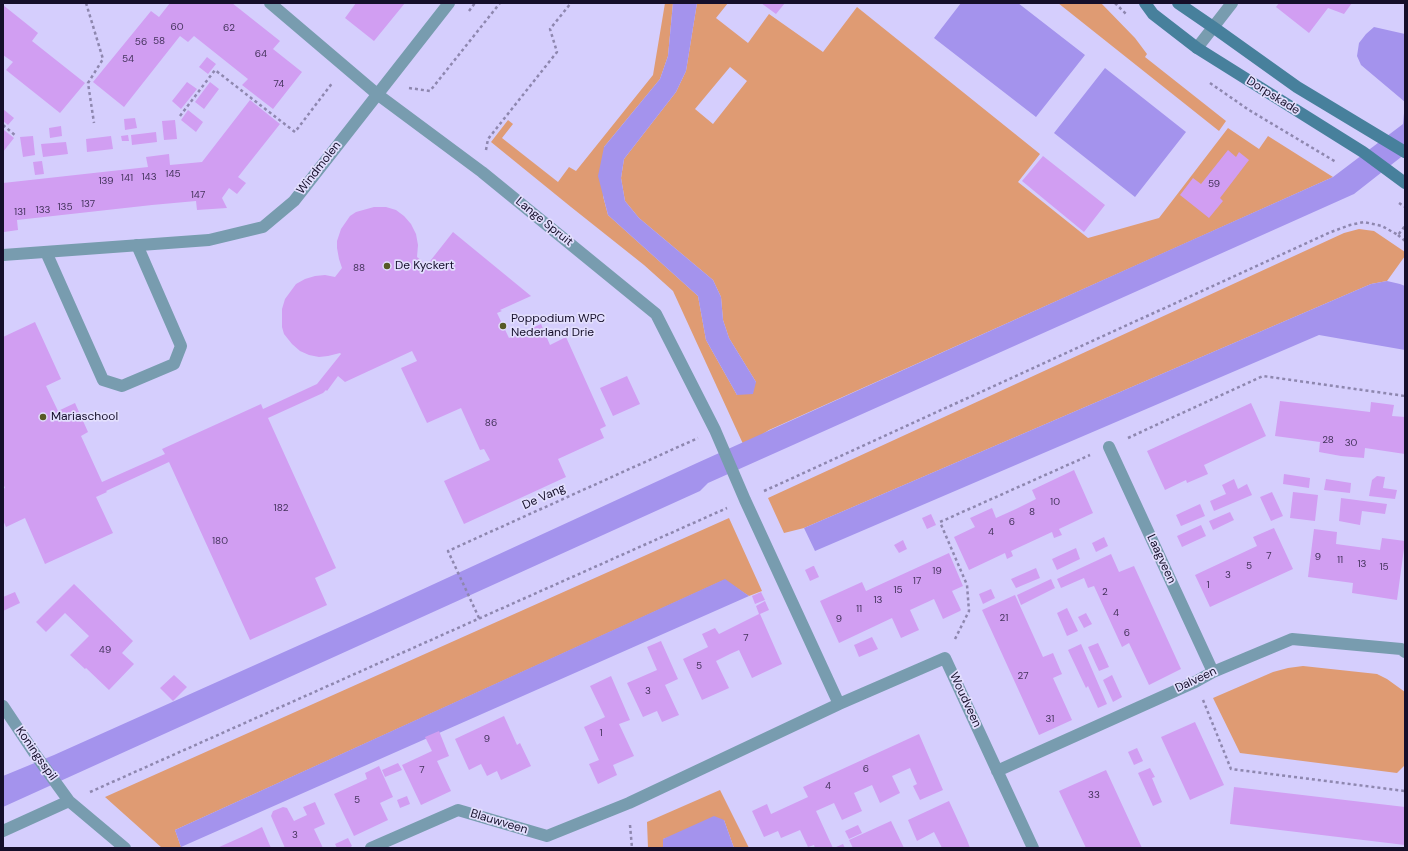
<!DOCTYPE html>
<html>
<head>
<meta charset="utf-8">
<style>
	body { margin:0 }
	#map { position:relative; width:1408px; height:851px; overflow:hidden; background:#d5cefd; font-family:"DM Sans",sans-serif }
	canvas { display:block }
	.frame { position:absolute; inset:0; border:4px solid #150f2a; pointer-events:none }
</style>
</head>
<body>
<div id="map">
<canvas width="1408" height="851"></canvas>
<div class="frame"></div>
</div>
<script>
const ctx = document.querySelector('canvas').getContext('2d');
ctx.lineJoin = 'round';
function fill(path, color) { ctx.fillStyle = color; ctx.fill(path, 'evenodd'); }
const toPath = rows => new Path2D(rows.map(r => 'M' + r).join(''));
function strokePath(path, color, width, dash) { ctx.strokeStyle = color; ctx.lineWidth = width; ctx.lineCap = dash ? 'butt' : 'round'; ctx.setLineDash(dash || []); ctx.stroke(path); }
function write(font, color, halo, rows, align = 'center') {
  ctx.font = font + ' "DM Sans",sans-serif'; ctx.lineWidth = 3.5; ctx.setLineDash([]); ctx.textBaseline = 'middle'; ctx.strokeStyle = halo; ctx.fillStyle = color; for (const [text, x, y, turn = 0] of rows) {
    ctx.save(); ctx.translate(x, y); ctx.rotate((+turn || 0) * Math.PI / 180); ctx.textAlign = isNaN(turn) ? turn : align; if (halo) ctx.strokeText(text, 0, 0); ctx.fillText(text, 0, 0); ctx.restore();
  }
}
const green = toPath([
	[665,3,673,3,668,56,660,79,604,147,603,196,608,215,698,296,706,340,737,395,756,382,729,338,723,320,721,297,713,280,639,218,625,201,621,178,624,159,676,92,686,71,697,3,728,3,716,18,748,43,769,14,823,52,857,7,1040,154,1018,182,1088,238,1159,218,1228,128,1259,149,1268,136,1333,177,769,430,744,446,673,291,644,265,571,207,491,142,508,120,513,124,502,138,558,182,569,167,576,171,653,75],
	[730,67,747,81,713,124,695,109],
	[1058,3,1101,3,1135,38,1147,54,1145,57,1226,121,1219,131],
	[1359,229,1374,231,1405,252,1405,256,1387,281,1371,284,804,528,784,533,768,498,1344,233],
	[729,518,762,591,749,596,724,580,175,830,181,847,180,848,162,848,105,797],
	[1303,666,1377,674,1387,679,1405,692,1405,765,1397,773,1240,753,1213,698,1273,672,1288,668],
	[720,790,749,848,734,848,724,820,663,839,663,848,648,848,647,822]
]);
const water = toPath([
	[673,3,697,3,686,71,676,92,624,159,621,178,625,201,639,218,713,280,721,297,723,320,729,338,756,382,753,394,737,395,706,340,698,296,608,215,598,176,604,147,660,79,668,56],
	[961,3,1018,3,1085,55,1036,117,934,38],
	[1374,27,1405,34,1405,154,1354,194,708,483,700,491,3,807,3,776,54,755,371,613,697,463,1163,253,1333,177,1403,124,1405,102,1361,65,1357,56,1359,43,1366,34],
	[1105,68,1186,132,1135,197,1054,133],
	[1387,281,1400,284,1405,286,1405,350,1319,335,815,551,804,528,1371,284],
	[725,579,749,596,181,847,175,830],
	[714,816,724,820,734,848,663,848,663,839]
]);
const building = toPath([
	[170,3,215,3,217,4,218,3,232,3,280,41,273,49,302,72,273,109,242,85,248,79,194,36,188,42,180,36,124,107,93,82,151,11,159,17],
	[356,3,405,3,374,41,345,18],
	[761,3,785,3,776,14],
	[1279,3,1352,3,1344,14,1328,8,1309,33,1276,7],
	[3,5,38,33,32,41,85,83,60,113,6,70,13,62,3,55],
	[207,57,216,64,208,74,199,67],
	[187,82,197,89,181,109,172,101],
	[210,82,219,89,204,109,195,102],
	[250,100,280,124,238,177,246,183,237,194,229,188,222,198,227,208,197,210,196,201,152,205,17,220,18,230,4,232,3,222,3,183,148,167,146,157,169,154,170,165,202,162],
	[3,109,14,118,8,125,3,121],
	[188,110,203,122,196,132,181,120],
	[135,118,137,128,125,130,124,119],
	[175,120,177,139,164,140,162,121],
	[61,126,62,136,50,138,49,128],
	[4,130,14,138,3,152,3,131],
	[156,132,157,142,132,145,131,135],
	[128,135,129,141,122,141,121,136],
	[33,136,35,155,23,157,20,137],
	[111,136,113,149,87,152,86,139],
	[66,142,68,154,43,157,41,144],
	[1228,150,1236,157,1239,152,1249,160,1220,198,1223,201,1209,218,1180,195,1193,178,1201,184],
	[1043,156,1105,205,1084,232,1022,181],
	[42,161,44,174,35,175,33,162],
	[374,207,386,207,396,210,404,216,411,224,416,234,418,245,417,257,427,265,453,232,531,296,500,310,502,311,497,313,509,338,541,324,550,345,566,337,606,426,600,429,604,438,558,459,566,477,464,524,444,481,490,460,484,449,480,450,461,408,427,423,401,368,417,361,412,351,345,382,338,376,327,391,326,390,323,393,268,418,336,568,315,578,327,605,250,640,169,462,106,491,107,492,96,497,113,533,45,564,25,518,6,527,3,520,3,489,5,488,3,483,3,337,35,322,61,379,46,386,58,411,75,403,88,432,81,436,102,482,165,454,162,449,261,404,263,409,317,384,341,354,340,353,328,356,319,357,309,355,300,351,292,344,284,334,282,327,282,309,285,299,296,284,305,279,315,276,325,275,335,277,342,268,339,259,337,248,337,241,341,229,350,216,356,212],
	[627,376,640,404,613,416,600,388],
	[1280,401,1370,412,1371,402,1394,405,1392,416,1405,417,1405,454,1365,448,1364,458,1341,456,1319,452,1320,442,1275,436],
	[1251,403,1266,436,1204,465,1208,474,1187,483,1186,480,1165,490,1147,451],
	[1074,470,1093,513,1059,529,1062,535,1054,538,1052,532,1011,551,1013,556,1007,559,1005,553,969,570,954,537,975,527,970,518,992,508,996,518,1016,509,1036,499,1032,490],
	[1284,474,1310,478,1309,488,1283,484],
	[1377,476,1385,477,1383,488,1397,490,1395,499,1369,496,1372,480],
	[1234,479,1238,489,1247,484,1252,495,1214,511,1210,501,1226,494,1222,485],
	[1326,479,1351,483,1350,493,1324,490],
	[1272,492,1283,516,1271,521,1260,497],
	[1293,492,1318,495,1315,521,1290,518],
	[1341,498,1387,504,1385,514,1362,511,1360,525,1339,521],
	[1200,504,1205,516,1181,526,1176,515],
	[1230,512,1234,520,1213,530,1209,521],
	[931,514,936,525,927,529,922,518],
	[1201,525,1206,536,1182,547,1177,536],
	[1274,528,1293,569,1210,607,1195,575,1257,546,1253,537],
	[1314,529,1337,532,1336,544,1380,550,1382,538,1405,541,1397,600,1352,593,1353,583,1308,577],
	[1104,537,1108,546,1096,552,1092,543],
	[903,540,907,549,899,553,894,545],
	[1076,548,1080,559,1057,570,1052,559],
	[949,553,963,586,952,591,961,610,960,611,943,619,934,599,910,610,919,630,901,638,892,618,839,643,820,601,862,582,866,591],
	[1111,554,1119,572,1134,566,1181,669,1149,685,1129,643,1122,647,1094,586,1088,588,1084,578,1061,588,1057,579],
	[813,566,814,566,819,577,810,581,805,570],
	[1036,568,1040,578,1016,588,1011,579],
	[1051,579,1055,588,1021,605,1017,595],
	[74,584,133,641,122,653,134,664,109,690,86,668,85,669,70,655,89,636,65,613,46,632,36,622],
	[991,589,995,598,983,604,979,594],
	[15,592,20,603,3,611,3,597],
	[761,592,765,600,755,604,752,596],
	[1015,595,1043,657,1053,653,1062,674,1053,678,1072,720,1039,735,982,610],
	[765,601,769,610,760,614,782,664,752,678,739,650,730,654,716,661,729,688,702,700,683,659,708,647,702,634,715,628,719,634,759,614,756,606],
	[1067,608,1078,631,1067,636,1057,613],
	[1086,613,1092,624,1084,628,1078,617],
	[872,637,878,649,859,657,854,645],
	[661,641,678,679,665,685,679,715,662,722,657,711,643,717,627,683,657,670,647,647],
	[1098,643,1109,667,1099,671,1088,647],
	[1081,644,1107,704,1098,708,1088,686,1086,688,1068,650],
	[174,675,187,687,173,701,160,688],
	[1112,675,1122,697,1113,702,1103,680],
	[611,676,630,720,619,724,634,756,613,765,617,775,598,784,589,764,599,760,584,727,605,717,590,686],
	[504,716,517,745,520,743,531,766,501,780,497,771,487,776,481,764,469,770,455,739],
	[1195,722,1224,785,1190,800,1161,737],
	[439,731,449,756,437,761,451,791,421,805,402,765,432,751,425,737],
	[919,734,943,790,920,800,913,786,917,784,910,768,892,776,900,793,880,803,872,785,854,793,862,811,842,820,834,803,816,811,833,848,815,848,814,845,808,847,800,830,781,838,778,831,764,837,752,811,767,804,771,814,808,797,803,787],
	[1137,748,1143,761,1134,765,1128,752],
	[398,763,402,770,385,777,382,770],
	[379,766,393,797,380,803,388,820,354,836,334,794,367,779,365,773],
	[1150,768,1155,777,1152,778,1162,802,1153,806,1138,773],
	[1106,770,1142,848,1086,848,1059,791],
	[1234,787,1405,807,1405,845,1230,824],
	[407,796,410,804,400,808,397,800],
	[949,801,967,840,970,848,942,848,934,832,917,841,908,820],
	[315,802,325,824,314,829,323,848,285,848,271,816,273,811,283,807,287,808,294,821,307,815,303,807],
	[891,821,904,848,853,848,849,840],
	[858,825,862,833,849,839,845,831],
	[262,827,271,848,217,848,246,835],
	[348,838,352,846,349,848,337,848,335,844],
	[843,844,845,848,834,848]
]);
const path = toPath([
	[86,3,103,59,88,83,94,123],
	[1115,3,1126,14],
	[469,11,475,3],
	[1210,83,1249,110,1336,162],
	[409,88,430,91,500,3],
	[180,116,215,70,295,132,333,82],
	[3,125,16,136],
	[486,150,488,139,557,52,550,29,571,3],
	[1399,203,1405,207],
	[1398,235,1405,241],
	[1128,438,1263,376,1405,396],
	[764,491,1331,232,1350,225,1364,222,1382,226,1398,235,1405,226],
	[479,618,448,551,698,438],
	[955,639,969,611,967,585,940,522,1090,455],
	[1203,700,1231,769,1405,791],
	[90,792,727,508],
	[630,825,632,848]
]);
const service = toPath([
	[46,252,103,380,122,386,174,364,181,346,137,245]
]);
const minor = toPath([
	[270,3,377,94,482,172,656,314,715,430,745,500,839,704],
	[1197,48,1232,3],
	[3,255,209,240,263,227,294,201,449,3],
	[1109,447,1213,672],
	[3,706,35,754,69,801,125,848],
	[997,771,1195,682,1213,672,1292,639,1401,649,1405,652],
	[3,831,69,801],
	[371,848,458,810,547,836,629,803,839,704,945,658,1033,848]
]);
const secondary = toPath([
	[1145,3,1153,14,1197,48,1363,152,1405,183],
	[1178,3,1213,27,1297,87,1405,152]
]);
const markers = [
	[387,266,4,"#575926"],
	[503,326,4,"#575926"],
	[43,417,4,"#575926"]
];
const numberNames = [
	["60",177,27],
	["62",229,28],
	["58",159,41],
	["56",141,42],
	["64",261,54],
	["54",128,59],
	["74",279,84],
	["145",173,174],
	["143",149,177],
	["141",127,178],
	["139",106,181],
	["59",1214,184],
	["147",198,195],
	["137",88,204],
	["135",65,207],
	["133",43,210],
	["131",20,212],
	["88",359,268],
	["86",491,423],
	["28",1328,440],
	["30",1351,443],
	["10",1055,502],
	["182",281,508],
	["8",1032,512],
	["6",1012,522],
	["4",991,532],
	["180",220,541],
	["7",1269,556],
	["9",1318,557],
	["11",1340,560],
	["13",1362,564],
	["5",1249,566],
	["15",1384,567],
	["19",937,571],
	["3",1228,575],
	["17",917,581],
	["1",1208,585],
	["15",898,590],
	["2",1105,592],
	["13",878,600],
	["11",859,609],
	["4",1116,613],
	["21",1004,618],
	["9",839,619],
	["6",1127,633],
	["7",746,638],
	["49",105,650],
	["5",699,666],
	["27",1023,676],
	["3",648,691],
	["31",1050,719],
	["1",601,733],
	["9",487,739],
	["6",866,769],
	["7",422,770],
	["4",828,786],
	["33",1094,795],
	["5",357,800],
	["3",295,835]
];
const streetNames = [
	["Dorpskade",1273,96,32],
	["Windmolen",319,168,-52],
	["Lange Spruit",544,222,39],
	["De Vang",544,497,-24],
	["Laagveen",1161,559,65],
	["Dalveen",1196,680,-25],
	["Woudveen",965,700,65],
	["Koningsspil",36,754,55],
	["Blauwveen",499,822,17]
];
const poiNames = [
	["De Kyckert",395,266],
	["Poppodium WPC",511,319],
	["Nederland Drie",511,333],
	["Mariaschool",51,417]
];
fill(green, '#df9b73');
fill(water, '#a493ed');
fill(building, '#d19ef2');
strokePath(path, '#8e87af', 2.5, [3, 3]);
strokePath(service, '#789caf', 12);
strokePath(minor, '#789caf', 12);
strokePath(secondary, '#47809c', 12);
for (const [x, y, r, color] of markers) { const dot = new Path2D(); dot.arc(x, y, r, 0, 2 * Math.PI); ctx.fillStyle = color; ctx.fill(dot); strokePath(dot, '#e2defd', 1.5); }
write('10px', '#44335c', null, numberNames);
write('12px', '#150f2a', '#e2defd', streetNames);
write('12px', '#150f2a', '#e2defd', poiNames, 'left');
</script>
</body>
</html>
